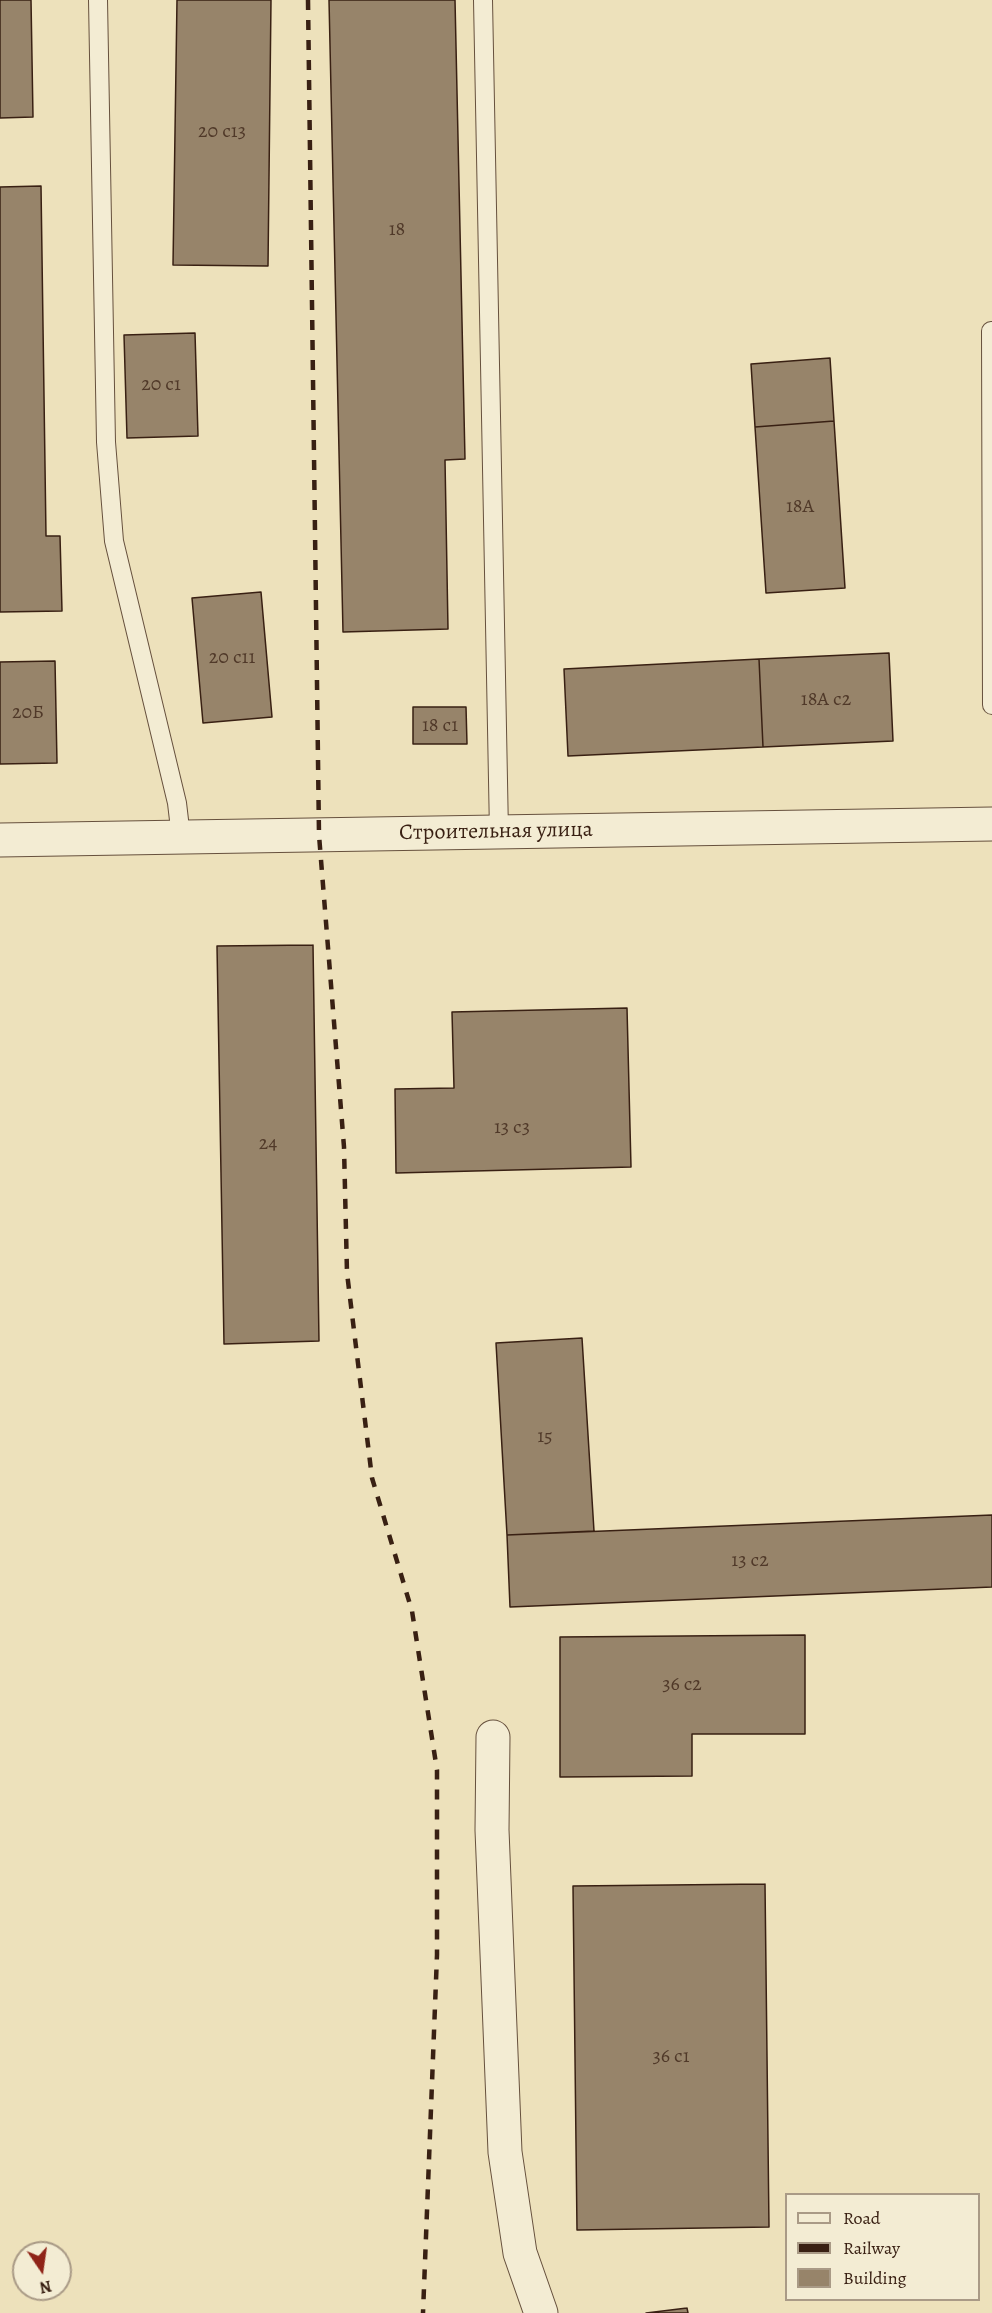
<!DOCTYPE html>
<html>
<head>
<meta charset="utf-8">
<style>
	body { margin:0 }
	#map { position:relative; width:992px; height:2313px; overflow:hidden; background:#ede1bb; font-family:Alegreya,serif }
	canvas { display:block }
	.legend { position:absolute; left:785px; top:2193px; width:195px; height:108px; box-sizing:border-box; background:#f3ecd3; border:2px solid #a99a86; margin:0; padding:8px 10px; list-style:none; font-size:18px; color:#392013 }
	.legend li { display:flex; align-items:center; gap:12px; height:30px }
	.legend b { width:30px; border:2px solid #a99a86 }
	.north { position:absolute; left:12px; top:2241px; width:60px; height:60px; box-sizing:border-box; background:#f3ecd3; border:2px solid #a99a86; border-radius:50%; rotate:167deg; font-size:16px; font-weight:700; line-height:24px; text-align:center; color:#392013 }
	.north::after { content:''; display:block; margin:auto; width:21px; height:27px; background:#8f2418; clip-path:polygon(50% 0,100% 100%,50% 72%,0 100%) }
</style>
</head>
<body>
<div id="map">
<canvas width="992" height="2313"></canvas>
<ul class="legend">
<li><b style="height:8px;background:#f3ecd3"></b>Road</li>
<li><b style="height:8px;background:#392013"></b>Railway</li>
<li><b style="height:16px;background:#97846a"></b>Building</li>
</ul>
<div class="north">N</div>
</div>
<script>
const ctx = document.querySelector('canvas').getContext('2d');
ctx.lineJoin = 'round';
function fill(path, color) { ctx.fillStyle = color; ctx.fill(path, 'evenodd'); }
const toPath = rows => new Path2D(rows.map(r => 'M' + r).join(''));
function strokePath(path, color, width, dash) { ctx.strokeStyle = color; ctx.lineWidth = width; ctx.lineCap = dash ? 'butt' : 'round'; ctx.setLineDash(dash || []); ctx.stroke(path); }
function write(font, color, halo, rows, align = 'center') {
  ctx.font = font + ' Alegreya,serif'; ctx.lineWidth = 4.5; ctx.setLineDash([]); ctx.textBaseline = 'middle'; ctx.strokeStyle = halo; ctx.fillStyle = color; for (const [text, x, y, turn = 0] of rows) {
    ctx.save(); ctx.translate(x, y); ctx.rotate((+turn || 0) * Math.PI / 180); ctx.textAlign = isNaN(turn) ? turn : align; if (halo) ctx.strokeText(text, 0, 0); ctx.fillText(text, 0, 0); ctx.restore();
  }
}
const building = toPath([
	[0,0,31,0,33,117,0,118,0,0],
	[177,0,271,0,268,266,173,265,177,0],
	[329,0,455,0,465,459,445,460,448,629,343,632,329,0],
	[41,186,46,536,60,536,62,611,0,612,0,187,41,186],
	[195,333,198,436,127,438,124,335,195,333],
	[830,358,834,421,755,427,751,364,830,358],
	[834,421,845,588,766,593,755,427,834,421],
	[261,592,272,717,203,723,192,598,261,592],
	[889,653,893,741,763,747,759,659,889,653],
	[759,659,763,747,568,756,564,669,759,659],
	[55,661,57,763,0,764,0,662,55,661],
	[413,707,466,707,467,744,413,744,413,707],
	[313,945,319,1341,224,1344,217,946,313,945],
	[627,1008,631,1167,396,1173,395,1089,454,1088,452,1012,627,1008],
	[582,1338,594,1531,507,1535,496,1343,582,1338],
	[992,1515,992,1587,510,1607,507,1535,992,1515],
	[805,1635,805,1734,692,1734,692,1776,560,1777,560,1637,805,1635],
	[765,1884,769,2227,577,2230,573,1886,765,1884],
	[687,2308,688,2313,646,2313,687,2308]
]);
const service = toPath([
	[98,0,106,442,114,541,177,803,181,837],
	[483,0,499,832],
	[991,331,992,705]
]);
const minor = toPath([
	[0,840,992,824],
	[493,1737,492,1830,505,2152,520,2253,541,2313]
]);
const rail = toPath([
	[308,0,319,835,344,1147,347,1273,372,1478,412,1611,437,1770,437,1955,423,2313]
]);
const numberNames = [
	["20 с13",222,132],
	["18",397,230],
	["20 с1",161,385],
	["18А",800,507],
	["20 с11",232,658],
	["18А с2",826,700],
	["20Б",28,713],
	["18 с1",440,726],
	["13 с3",512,1128],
	["24",268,1144],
	["15",545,1437],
	["13 с2",750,1561],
	["36 с2",682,1685],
	["36 с1",671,2057]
];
const streetNames = [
	["Строительная улица",496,832,-1]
];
fill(building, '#97846a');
strokePath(building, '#392013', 1.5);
strokePath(service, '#66503d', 20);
strokePath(minor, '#66503d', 35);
strokePath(service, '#f3ecd3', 18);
strokePath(minor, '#f3ecd3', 33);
strokePath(rail, '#392013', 4.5, [10, 10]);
write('20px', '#503929', null, numberNames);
write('22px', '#392013', '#f3ecd3', streetNames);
</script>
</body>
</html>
